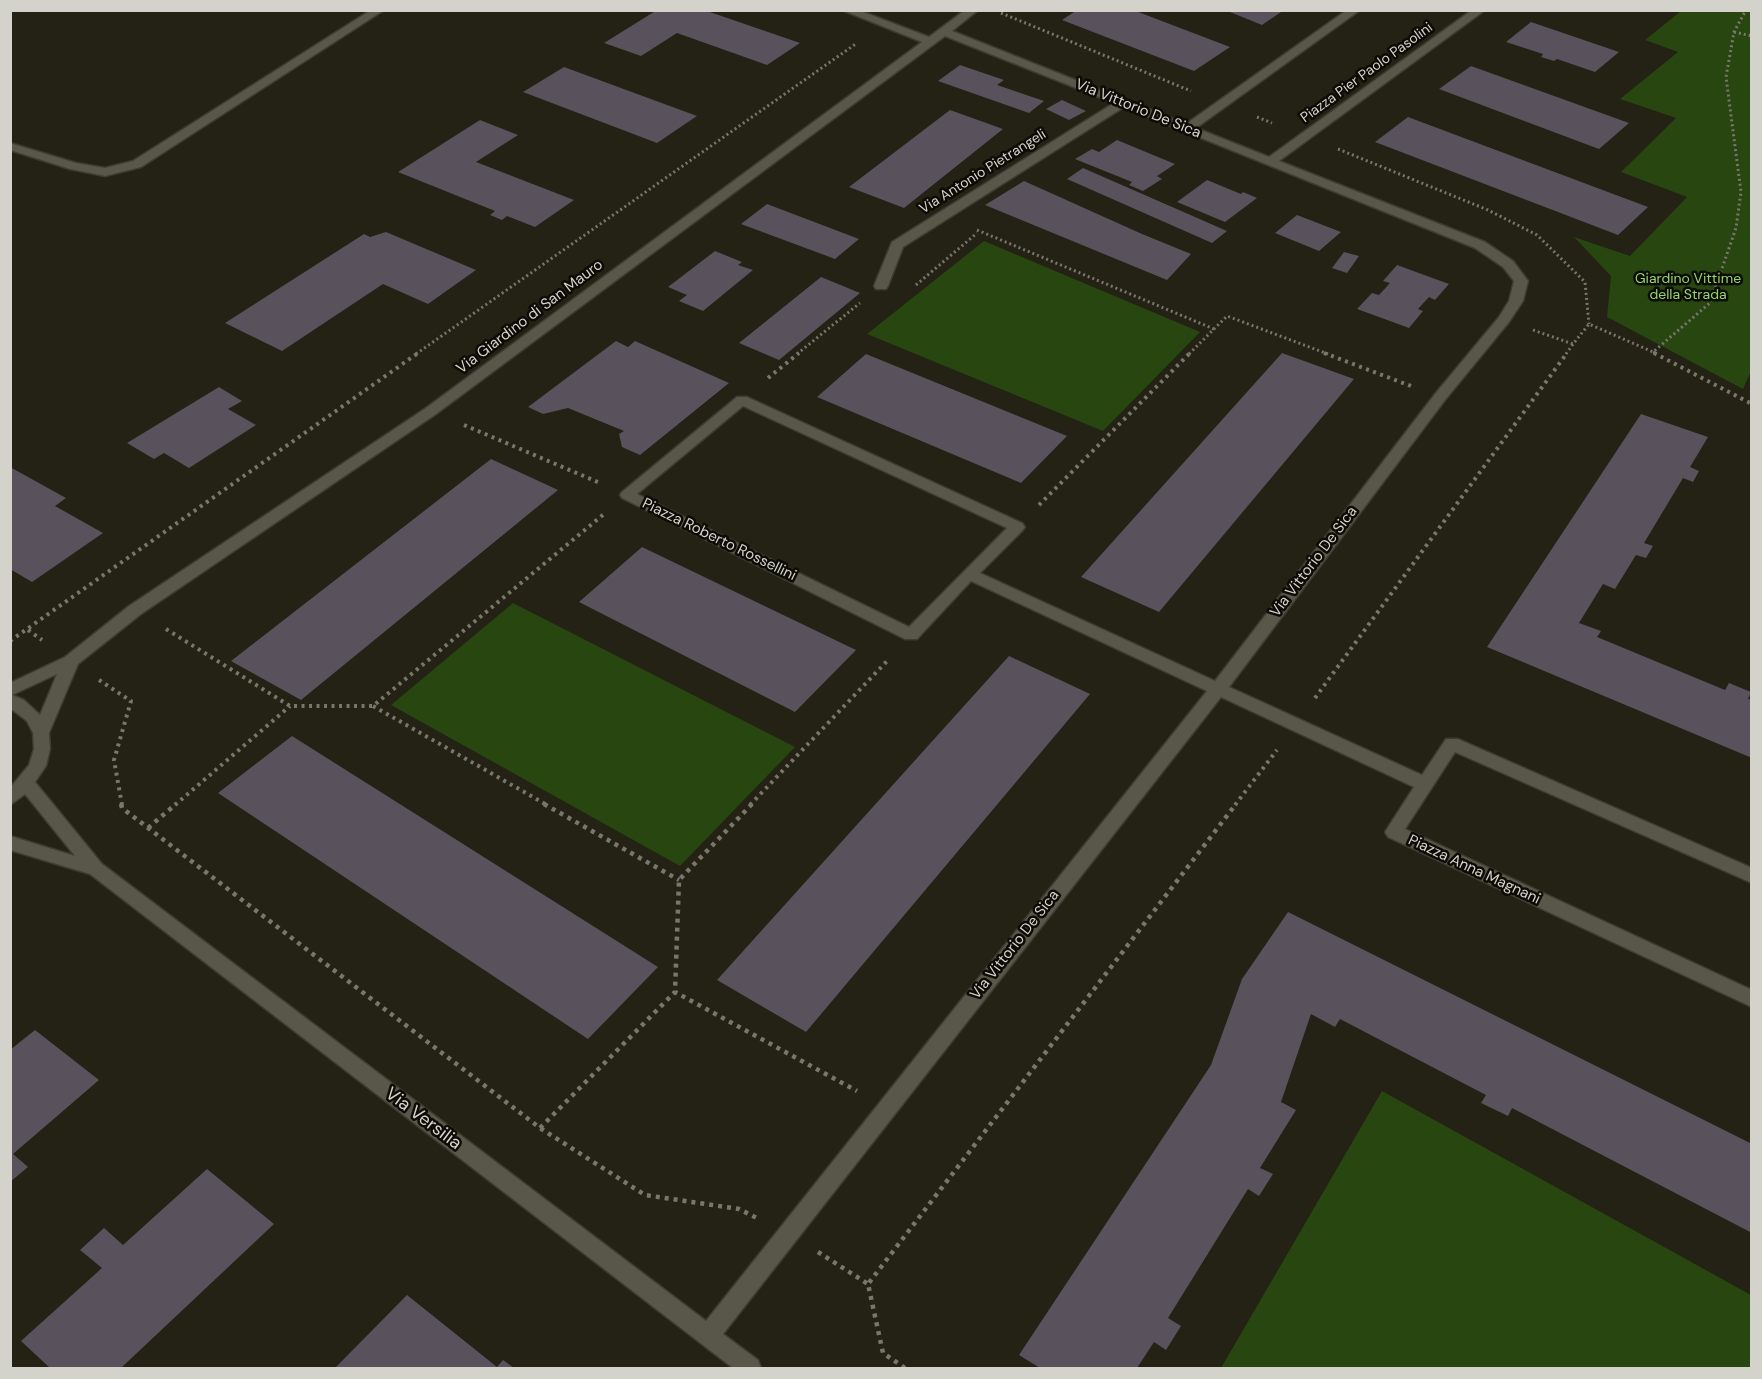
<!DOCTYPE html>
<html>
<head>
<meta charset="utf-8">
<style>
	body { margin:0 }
	#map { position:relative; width:1762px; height:1379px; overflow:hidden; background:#242115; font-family:"DM Sans",sans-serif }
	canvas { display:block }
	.frame { position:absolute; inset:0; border:12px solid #d4d3cb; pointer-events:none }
</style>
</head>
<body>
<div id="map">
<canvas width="1762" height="1379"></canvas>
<div class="frame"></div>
</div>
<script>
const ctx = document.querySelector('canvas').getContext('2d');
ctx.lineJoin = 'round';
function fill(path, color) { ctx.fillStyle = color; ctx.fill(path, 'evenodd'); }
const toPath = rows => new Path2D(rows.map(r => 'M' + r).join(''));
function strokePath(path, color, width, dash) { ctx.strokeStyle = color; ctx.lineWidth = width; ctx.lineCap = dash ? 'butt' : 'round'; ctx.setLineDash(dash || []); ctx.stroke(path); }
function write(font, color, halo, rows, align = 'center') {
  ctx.font = font + ' "DM Sans",sans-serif'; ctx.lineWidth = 5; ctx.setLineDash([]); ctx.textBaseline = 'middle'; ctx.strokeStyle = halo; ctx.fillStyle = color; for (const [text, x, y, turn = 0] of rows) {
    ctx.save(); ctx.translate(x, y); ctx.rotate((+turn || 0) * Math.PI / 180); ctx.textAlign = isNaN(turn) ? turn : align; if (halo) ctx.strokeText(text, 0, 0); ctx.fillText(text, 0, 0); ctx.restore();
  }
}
const green = toPath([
	[1681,11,1751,11,1752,369,1743,389,1607,317,1611,276,1574,237,1630,256,1687,197,1621,172,1676,118,1620,99,1678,52,1645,40],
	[984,241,1200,332,1103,431,867,334],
	[513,603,795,747,680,866,391,705],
	[1382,1091,1751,1295,1751,1368,1221,1368]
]);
const building = toPath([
	[657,10,704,10,800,43,767,65,677,33,641,56,604,43],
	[1077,10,1133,10,1230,47,1194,71,1062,20],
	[1225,10,1284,10,1262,25],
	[1531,22,1619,52,1595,72,1557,59,1554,61,1541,57,1543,54,1506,42],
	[960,65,1004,80,997,85,1044,101,1029,113,938,81],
	[1471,66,1629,123,1599,149,1439,89],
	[564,67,697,116,657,143,523,92],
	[1062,100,1086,111,1069,120,1046,109],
	[950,110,1003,129,904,208,849,187],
	[1408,117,1648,207,1618,235,1375,142],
	[480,120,518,135,476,162,574,200,535,227,507,216,502,220,490,215,495,211,398,172],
	[1117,140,1175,164,1157,176,1162,179,1143,191,1129,185,1132,182,1075,159,1092,149,1099,152],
	[1083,168,1227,231,1212,243,1067,179],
	[1207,180,1241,194,1243,192,1257,198,1225,222,1177,202],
	[1024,181,1142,234,1191,254,1167,280,985,205],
	[767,204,859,239,835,259,741,224],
	[1297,215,1341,232,1319,251,1275,233],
	[386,232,476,270,428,304,383,284,282,351,225,323,364,234,370,237],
	[715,251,742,262,738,265,753,270,703,311,679,301,687,295,668,287],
	[1344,252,1359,256,1347,273,1332,268],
	[1397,265,1449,284,1435,300,1429,297,1418,309,1423,311,1409,328,1357,309,1372,293,1379,295,1390,283,1383,281],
	[821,277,860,293,779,360,739,343],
	[616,341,628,347,635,341,729,383,640,455,622,447,619,434,624,431,568,408,543,414,528,407],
	[1282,353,1354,379,1159,612,1081,577],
	[866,354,1067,436,1021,483,817,397],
	[219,387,242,401,228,409,256,425,189,468,164,453,154,459,127,443],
	[1641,414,1708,437,1690,467,1699,471,1693,482,1683,478,1644,543,1653,546,1646,558,1636,555,1615,589,1603,584,1579,623,1601,631,1597,637,1725,690,1729,683,1751,692,1748,699,1752,700,1752,758,1487,647],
	[491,459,558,490,301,700,231,661],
	[10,467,66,498,55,506,103,533,32,582,10,569],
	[642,547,856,650,795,712,579,602],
	[1009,656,1090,694,806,1032,717,980],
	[292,736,658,967,588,1039,218,793],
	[1288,912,1752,1144,1752,1233,1512,1108,1508,1116,1481,1103,1486,1095,1340,1019,1335,1027,1311,1014,1281,1102,1296,1110,1260,1168,1273,1174,1259,1196,1248,1189,1168,1318,1181,1326,1166,1350,1154,1342,1137,1368,1040,1368,1019,1355,1211,1065,1242,979],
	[35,1030,99,1080,13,1154,28,1167,10,1182,10,1050],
	[207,1169,274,1224,121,1368,50,1368,21,1341,102,1268,80,1250,104,1228,123,1245],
	[407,1295,497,1367,503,1360,514,1368,335,1368]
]);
const pathFar2 = toPath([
	[1001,13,1191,91],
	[1734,32,1752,36],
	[1257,117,1272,123],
	[1338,149,1488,210,1537,235,1585,282,1589,324],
	[977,230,1214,329],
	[916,285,977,233],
	[1533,330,1573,344,1589,324,1653,352,1710,303,1736,228,1741,192,1726,77,1734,32,1746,10],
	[1653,352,1657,354],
	[416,354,857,43],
	[797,354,860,303],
	[1189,354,1227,316,1328,354],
	[1566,354,1573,344]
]);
const pathFar1 = toPath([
	[1324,353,1411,386],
	[1654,353,1752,404],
	[768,378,799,353],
	[464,425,600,483],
	[1039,505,1190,353],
	[166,629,290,706,373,706,604,514],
	[28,630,42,640],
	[10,641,418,353],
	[99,680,131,701,114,760,122,805],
	[1315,698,1567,353],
	[373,706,547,805],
	[175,805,290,706],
	[750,805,888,660],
	[1235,805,1277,750]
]);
const path = toPath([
	[121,804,122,808,540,1128,645,1195,739,1209,757,1218],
	[544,804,679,880],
	[752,804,679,880,675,992,857,1091],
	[148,828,176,804],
	[540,1128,675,992],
	[818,1252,868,1284],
	[905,1368,883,1353,868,1284,1236,804]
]);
const service = toPath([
	[371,10,384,10,141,167,105,176,70,169,10,150,10,143,76,163,105,168,133,161,371,10]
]);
const minor = toPath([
	[842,10,858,10,929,37,965,10,978,10,952,31,1186,124,1347,10,1360,10,1196,128,1269,157,1472,10,1485,10,1279,161,1485,242,1513,261,1528,281,1523,301,1509,322,1445,400,1229,687,1422,775,1446,739,1458,739,1752,868,1752,883,1455,752,1405,829,1752,990,1752,1007,1388,837,1385,832,1414,787,1221,697,723,1334,758,1360,761,1368,733,1368,90,874,10,850,10,836,75,856,25,794,10,805,10,788,29,765,34,749,33,733,27,721,10,708,10,683,65,657,129,606,426,408,922,42,842,10],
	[945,36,1114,103,892,242,874,286,876,289,886,289,888,286,903,247,1124,107,1475,248,1503,267,1514,281,1509,301,1499,317,1435,394,1215,681,980,573,1022,531,1025,527,1022,523,747,397,737,397,622,492,620,495,622,498,905,639,917,639,971,581,1207,691,706,1321,102,864,35,782,46,766,50,749,49,733,78,664,141,614,436,414,945,36],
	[743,406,1007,528,909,627,637,494,743,406],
	[57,674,40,715,24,700,12,695,57,674]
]);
const farStreetnames = [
	["Piazza Pier Paolo Pasolini",1367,73,-36],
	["Via Antonio Pietrangeli",983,172,-32]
];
const farParknames = [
	["Giardino Vittime",1688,279],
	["della Strada",1688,295]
];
const streetNames = [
	["Via Vittorio De Sica",1138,109,22],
	["Via Giardino di San Mauro",530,317,-37],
	["Piazza Roberto Rossellini",719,540,26],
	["Via Vittorio De Sica",1314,562,-53],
	["Piazza Anna Magnani",1474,870,25],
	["Via Vittorio De Sica",1015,945,-52]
];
const nearStreetnames = [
	["Via Versilia",423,1119,37]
];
fill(green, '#274610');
fill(building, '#59515c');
strokePath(service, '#3d3b32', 3);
strokePath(minor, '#3d3b32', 3);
strokePath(pathFar2, '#79776d', 3, [2, 3]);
strokePath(pathFar1, '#79776d', 4, [3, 4.5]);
strokePath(path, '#79776d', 4.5, [4, 5]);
fill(service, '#595749');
fill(minor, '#595749');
write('14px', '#d4d3cb', '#0c0b06', farStreetnames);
write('14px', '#94d46d', '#0c0b06', farParknames);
write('15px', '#d4d3cb', '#0c0b06', streetNames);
write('18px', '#d4d3cb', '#0c0b06', nearStreetnames);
</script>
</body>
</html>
